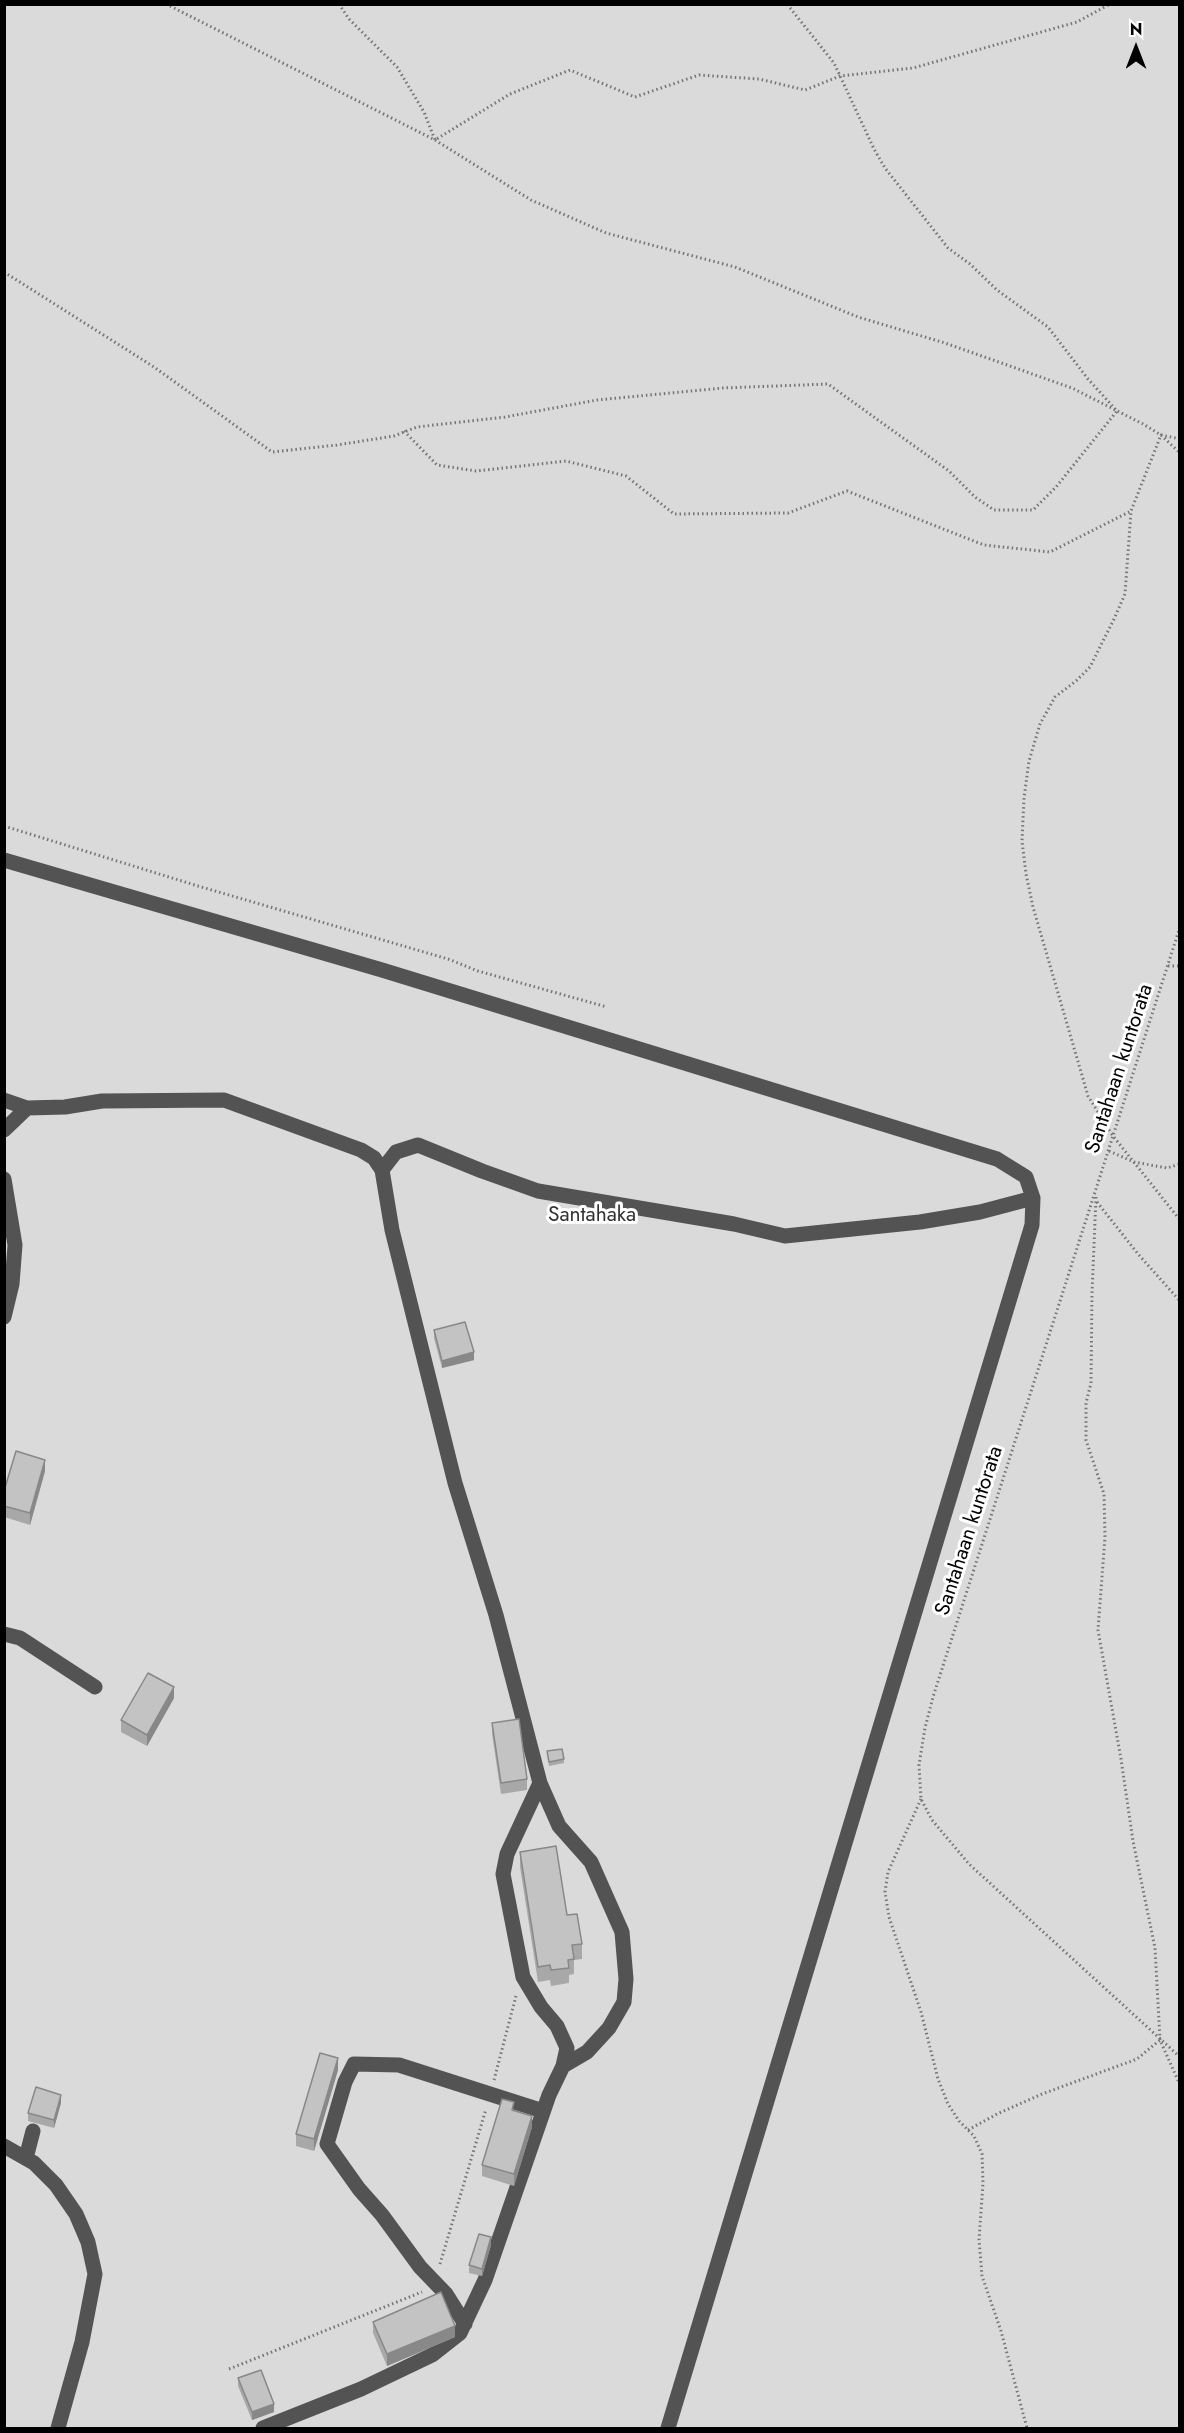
<!DOCTYPE html>
<html>
<head>
<meta charset="utf-8">
<style>
	body { margin:0 }
	#map { position:relative; width:1184px; height:2433px; overflow:hidden; background:#fff; font-family:Jost,sans-serif }
	canvas { display:block }
	.frame { position:absolute; inset:0; border:6px solid #000; pointer-events:none }
	.north { position:absolute; left:1106px; top:18px; width:60px; height:60px; -webkit-text-stroke:4px #fff; paint-order:stroke; rotate:0deg; font-size:16px; font-weight:700; line-height:24px; text-align:center; color:#000 }
	.north::after { content:''; display:block; margin:auto; width:21px; height:27px; background:#000; clip-path:polygon(50% 0,100% 100%,50% 72%,0 100%) }
</style>
</head>
<body>
<div id="map">
<canvas width="1184" height="2433"></canvas>
<div class="frame"></div>
<div class="north">N</div>
</div>
<script>
const ctx = document.querySelector('canvas').getContext('2d');
ctx.lineJoin = 'round';
function fill(path, color) { ctx.fillStyle = color; ctx.fill(path, 'evenodd'); }
const toPath = rows => new Path2D(rows.map(r => 'M' + r).join(''));
function strokePath(path, color, width, dash) { ctx.strokeStyle = color; ctx.lineWidth = width; ctx.lineCap = dash ? 'butt' : 'round'; ctx.setLineDash(dash || []); ctx.stroke(path); }
function write(font, color, halo, rows, align = 'center') {
  ctx.font = font + ' Jost,sans-serif'; ctx.lineWidth = 6; ctx.setLineDash([]); ctx.textBaseline = 'middle'; ctx.strokeStyle = halo; ctx.fillStyle = color; for (const [text, x, y, turn = 0] of rows) {
    ctx.save(); ctx.translate(x, y); ctx.rotate((+turn || 0) * Math.PI / 180); ctx.textAlign = isNaN(turn) ? turn : align; if (halo) ctx.strokeText(text, 0, 0); ctx.fillText(text, 0, 0); ctx.restore();
  }
}
const green = toPath([
	[5,5,1179,5,1179,2428,5,2428]
]);
const path = toPath([
	[166,4,435,140,531,200,606,233,735,267,858,317,945,343,1072,388,1143,424,1161,435,1180,453],
	[339,4,349,19,397,67,424,112,435,140,510,94,570,70,635,97,699,75,759,79,805,90,840,76,913,68,1077,22,1110,4],
	[4,272,154,367,272,452,337,445,394,436,417,427,505,417,597,400,723,388,828,384,949,471,975,497,994,510,1033,510,1056,487,1117,411,1088,379,1048,327,997,290,970,264,948,248,885,168,874,149,834,63,787,4],
	[404,431,437,465,476,471,566,461,626,476,674,514,788,513,847,491,984,545,1050,552,1131,511],
	[1180,439,1161,435,1131,511,1125,594,1114,619,1090,667,1076,681,1055,697,1040,724,1029,761,1024,798,1022,841,1026,874,1033,907,1088,1096,1113,1136,1180,1220],
	[4,826,198,886,448,959,478,971,607,1007],
	[1180,927,933,1697,925,1728,919,1765,921,1799,932,1820,969,1864,1180,2057],
	[1168,966,1180,966],
	[1109,1151,1134,1162,1167,1168,1180,1164],
	[1096,1197,1092,1293,1091,1383,1086,1403,1086,1440,1104,1494,1105,1537,1098,1630,1121,1759,1133,1841,1155,1948,1160,2040,1180,2085],
	[1097,1202,1138,1254,1180,1301],
	[921,1799,888,1872,885,1892,889,1917,921,2012,938,2079,948,2104,959,2121,974,2136,982,2154,983,2183,979,2240,982,2276,1001,2331,1027,2428],
	[494,2080,516,1996],
	[968,2130,997,2114,1042,2094,1137,2059,1160,2040],
	[440,2264,486,2109],
	[229,2369,422,2292]
]);
const minor = toPath([
	[4,860,382,970,997,1159,1026,1177,1033,1198,1032,1225,668,2428],
	[4,1100,27,1108],
	[4,1130,27,1108,65,1107,102,1101,224,1100,361,1150,374,1158,382,1170],
	[4,1179,15,1245,12,1284,4,1317],
	[4,1634,20,1638,95,1687],
	[540,1783,507,1854,503,1874,523,1977,541,2007,557,2026,567,2048,563,2066],
	[4,2146,34,2163,56,2185,76,2214,88,2242,95,2274,82,2342,58,2428],
	[26,2158,33,2131],
	[465,2324,446,2294,420,2267,382,2215,359,2189,327,2144,345,2082,354,2064,399,2065,543,2111],
	[263,2428,361,2389,432,2355,460,2333,485,2280,549,2095,563,2066,587,2052,609,2028,624,2002,626,1979,622,1932,591,1862,559,1826,540,1783,496,1615,455,1483,392,1230,382,1170,396,1152,418,1145,482,1171,538,1191,734,1224,785,1236,920,1222,980,1212,1033,1198]
]);
const wall = toPath([
	[434,1330,474,1360,442,1368,434,1338],
	[45,1471,30,1525,4,1517,4,1491],
	[174,1698,147,1746,121,1732,121,1720],
	[492,1723,527,1779,527,1790,501,1794,492,1734],
	[547,1751,564,1759,564,1763,549,1766],
	[520,1852,567,1915,582,1944,582,1959,574,1960,574,1974,569,1975,569,1983,551,1986,550,1980,538,1982,520,1867],
	[338,2070,314,2151,296,2146,296,2134],
	[61,2103,54,2128,28,2121,28,2113],
	[514,2110,532,2127,514,2186,482,2176,482,2165],
	[491,2245,482,2276,469,2273,469,2265],
	[373,2322,455,2337,387,2366,373,2333],
	[238,2378,274,2412,252,2420,238,2386]
]);
const shadedWall = toPath([
	[474,1352,474,1360,442,1368,442,1361],
	[45,1460,45,1471,30,1525,30,1513],
	[174,1687,174,1698,147,1746,147,1735],
	[338,2058,338,2070,314,2151,314,2139],
	[61,2095,61,2103,54,2128,54,2120],
	[532,2116,532,2127,514,2186,514,2174],
	[491,2237,491,2245,482,2276,482,2269],
	[455,2326,455,2337,387,2366,387,2354],
	[274,2404,274,2412,252,2420,252,2412]
]);
const building = toPath([
	[465,1322,474,1352,442,1361,434,1330,465,1322],
	[16,1451,45,1460,30,1513,4,1506,4,1491,16,1451],
	[148,1673,174,1687,147,1735,121,1720,148,1673],
	[519,1719,527,1779,501,1783,492,1723,519,1719],
	[562,1749,564,1759,549,1762,547,1751,562,1749],
	[556,1846,567,1915,577,1914,582,1944,572,1945,574,1959,568,1960,569,1968,551,1970,550,1965,538,1967,520,1852,556,1846],
	[320,2053,338,2058,314,2139,296,2134,320,2053],
	[36,2087,61,2095,54,2120,28,2113,36,2087],
	[502,2099,514,2102,512,2110,532,2116,514,2174,482,2165,502,2099],
	[479,2234,491,2237,482,2269,469,2265,479,2234],
	[441,2292,455,2326,387,2354,373,2322,441,2292],
	[261,2370,274,2404,252,2412,238,2378,261,2370]
]);
const streetNames = [
	["Santahaan kuntorata",1120,1069,-72],
	["Santahaan kuntorata",970,1531,-72]
];
const parkNames = [
	["Santahaka",592,1216]
];
fill(green, '#dadada');
strokePath(path, '#757575', 3, [1.5, 3]);
strokePath(minor, '#535353', 15);
fill(wall, '#a8a8a8');
fill(shadedWall, '#888');
fill(building, '#c3c3c3');
strokePath(building, '#888', 1.5);
write('21px', '#000', '#fff', streetNames);
write('21px', '#313131', '#fff', parkNames);
</script>
</body>
</html>
